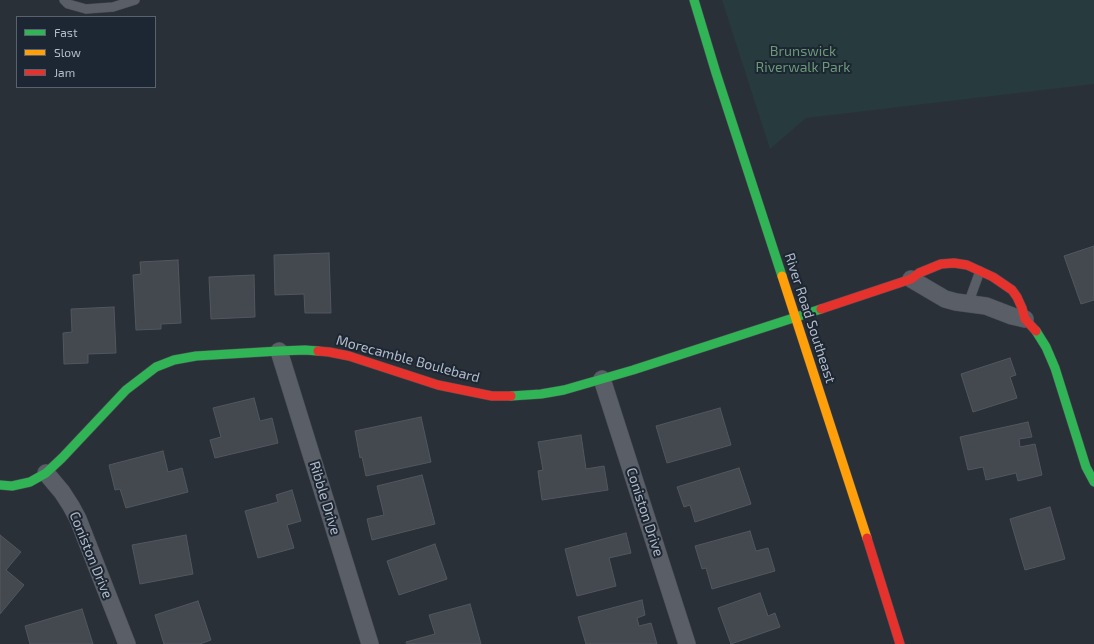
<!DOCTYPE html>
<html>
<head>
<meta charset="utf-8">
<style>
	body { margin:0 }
	#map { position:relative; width:1094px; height:644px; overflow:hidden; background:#2a3038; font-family:"Exo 2",sans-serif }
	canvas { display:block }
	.legend { position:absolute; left:16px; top:16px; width:140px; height:72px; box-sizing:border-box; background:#1d2633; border:1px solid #59626f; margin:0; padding:5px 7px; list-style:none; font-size:12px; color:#b4bcc9 }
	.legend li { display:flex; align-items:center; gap:8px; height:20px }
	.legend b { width:20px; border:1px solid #59626f }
</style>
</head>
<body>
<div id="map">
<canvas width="1094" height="644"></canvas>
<ul class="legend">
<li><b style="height:5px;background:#30b455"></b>Fast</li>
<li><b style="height:5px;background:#ff9f0a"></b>Slow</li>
<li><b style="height:5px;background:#e5322d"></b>Jam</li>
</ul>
</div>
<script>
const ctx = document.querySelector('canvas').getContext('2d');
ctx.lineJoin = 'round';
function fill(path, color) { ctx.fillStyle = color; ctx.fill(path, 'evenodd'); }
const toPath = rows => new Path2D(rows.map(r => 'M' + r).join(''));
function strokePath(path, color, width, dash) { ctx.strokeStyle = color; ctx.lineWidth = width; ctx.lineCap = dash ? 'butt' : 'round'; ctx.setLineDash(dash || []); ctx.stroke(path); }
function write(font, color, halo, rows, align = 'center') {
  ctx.font = font + ' "Exo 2",sans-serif'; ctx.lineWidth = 4; ctx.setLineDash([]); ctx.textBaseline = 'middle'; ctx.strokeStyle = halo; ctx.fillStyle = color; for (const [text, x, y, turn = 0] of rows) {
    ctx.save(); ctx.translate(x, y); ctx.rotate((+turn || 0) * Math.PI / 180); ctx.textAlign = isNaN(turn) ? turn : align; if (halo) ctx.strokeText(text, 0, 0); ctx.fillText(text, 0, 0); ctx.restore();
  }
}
const green = toPath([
	[722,0,1094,0,1094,84,806,118,770,149]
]);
const building = toPath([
	[1094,246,1094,300,1081,304,1064,256,1094,246],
	[329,253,331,313,305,313,304,294,275,295,274,255,329,253],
	[178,260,181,323,161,324,161,329,136,330,133,275,141,274,140,262,178,260],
	[254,275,255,317,211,319,209,277,254,275],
	[114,307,116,353,88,354,88,363,64,364,63,333,72,332,71,309,114,307],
	[1010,358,1016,375,1010,377,1017,398,973,412,961,374,1010,358],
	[254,398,260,421,272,418,278,443,215,458,210,440,221,437,213,408,254,398],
	[720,408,731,445,667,463,656,426,720,408],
	[421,417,431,462,366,476,362,457,360,458,355,431,421,417],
	[1028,422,1032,437,1019,439,1020,447,1035,444,1042,475,1018,481,1016,473,986,480,983,467,968,470,960,437,1028,422],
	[581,435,586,469,604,466,608,490,542,500,538,471,543,470,538,442,581,435],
	[163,451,168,472,182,468,188,492,126,508,120,489,115,490,109,465,163,451],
	[739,468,751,504,695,522,690,505,684,507,677,487,739,468],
	[422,475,435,524,372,540,367,519,384,515,377,486,422,475],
	[292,490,301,521,287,525,294,548,258,558,245,511,278,502,276,495,292,490],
	[1050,507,1065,559,1025,570,1010,519,1050,507],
	[750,531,756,551,768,548,775,571,712,589,706,568,702,569,695,546,750,531],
	[626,533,631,553,609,558,616,586,577,596,565,549,626,533],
	[0,535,21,552,6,570,24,585,0,614,0,535],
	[186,535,193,574,140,584,132,545,186,535],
	[435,544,447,579,399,595,387,561,435,544],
	[760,593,768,616,775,613,780,627,731,644,718,608,760,593],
	[642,600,645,615,637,618,639,626,651,623,657,644,586,644,578,617,642,600],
	[198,601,211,640,200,644,164,644,155,615,198,601],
	[470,604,481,644,407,644,406,642,435,634,429,615,470,604],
	[82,609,93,644,30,644,25,626,82,609]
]);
const lane = toPath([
	[64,0,68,4,86,9,113,7,135,0],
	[968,304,980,271]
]);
const street = toPath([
	[911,279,945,299,956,302,986,306,1012,316,1025,319],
	[279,351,370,644],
	[602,379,687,644],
	[46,473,62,492,71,506,78,519,127,644]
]);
const fast = toPath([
	[694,0,716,73,782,276],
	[1036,331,1046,347,1055,368,1086,467,1094,482],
	[511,396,541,394,564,390,633,370,821,309],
	[0,485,12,486,30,482,46,473,62,458,126,390,156,367,174,360,196,356,279,351,305,350,318,351]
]);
const slow = toPath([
	[782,276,867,538]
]);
const jam = toPath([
	[821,309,911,279,919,273,941,264,954,263,967,265,993,277,1012,290,1017,297,1022,308,1025,319,1036,331],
	[318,351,329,352,349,356,438,385,492,396,511,396],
	[867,538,900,644]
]);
const parkNames = [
	["Brunswick",803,51],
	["Riverwalk Park",803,67]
];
const streetNames = [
	["River Road Southeast",810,318,72],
	["Morecamble Boulebard",408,359,15],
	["Ribble Drive",325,498,73],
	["Coniston Drive",645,512,72],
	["Coniston Drive",91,555,68]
];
fill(green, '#273a3e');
fill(building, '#444950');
strokePath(building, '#52575f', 1);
strokePath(lane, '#484c53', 10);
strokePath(street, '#484c53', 18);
strokePath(fast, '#484c53', 10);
strokePath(slow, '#484c53', 10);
strokePath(jam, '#484c53', 10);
strokePath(lane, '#5a5e66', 9);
strokePath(street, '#5a5e66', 17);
strokePath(fast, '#30b455', 9);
strokePath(slow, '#ff9f0a', 9);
strokePath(jam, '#e5322d', 9);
write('14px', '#6b9a76', '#1d2633', parkNames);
write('14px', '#b4bcc9', '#1d2633', streetNames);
</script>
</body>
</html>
